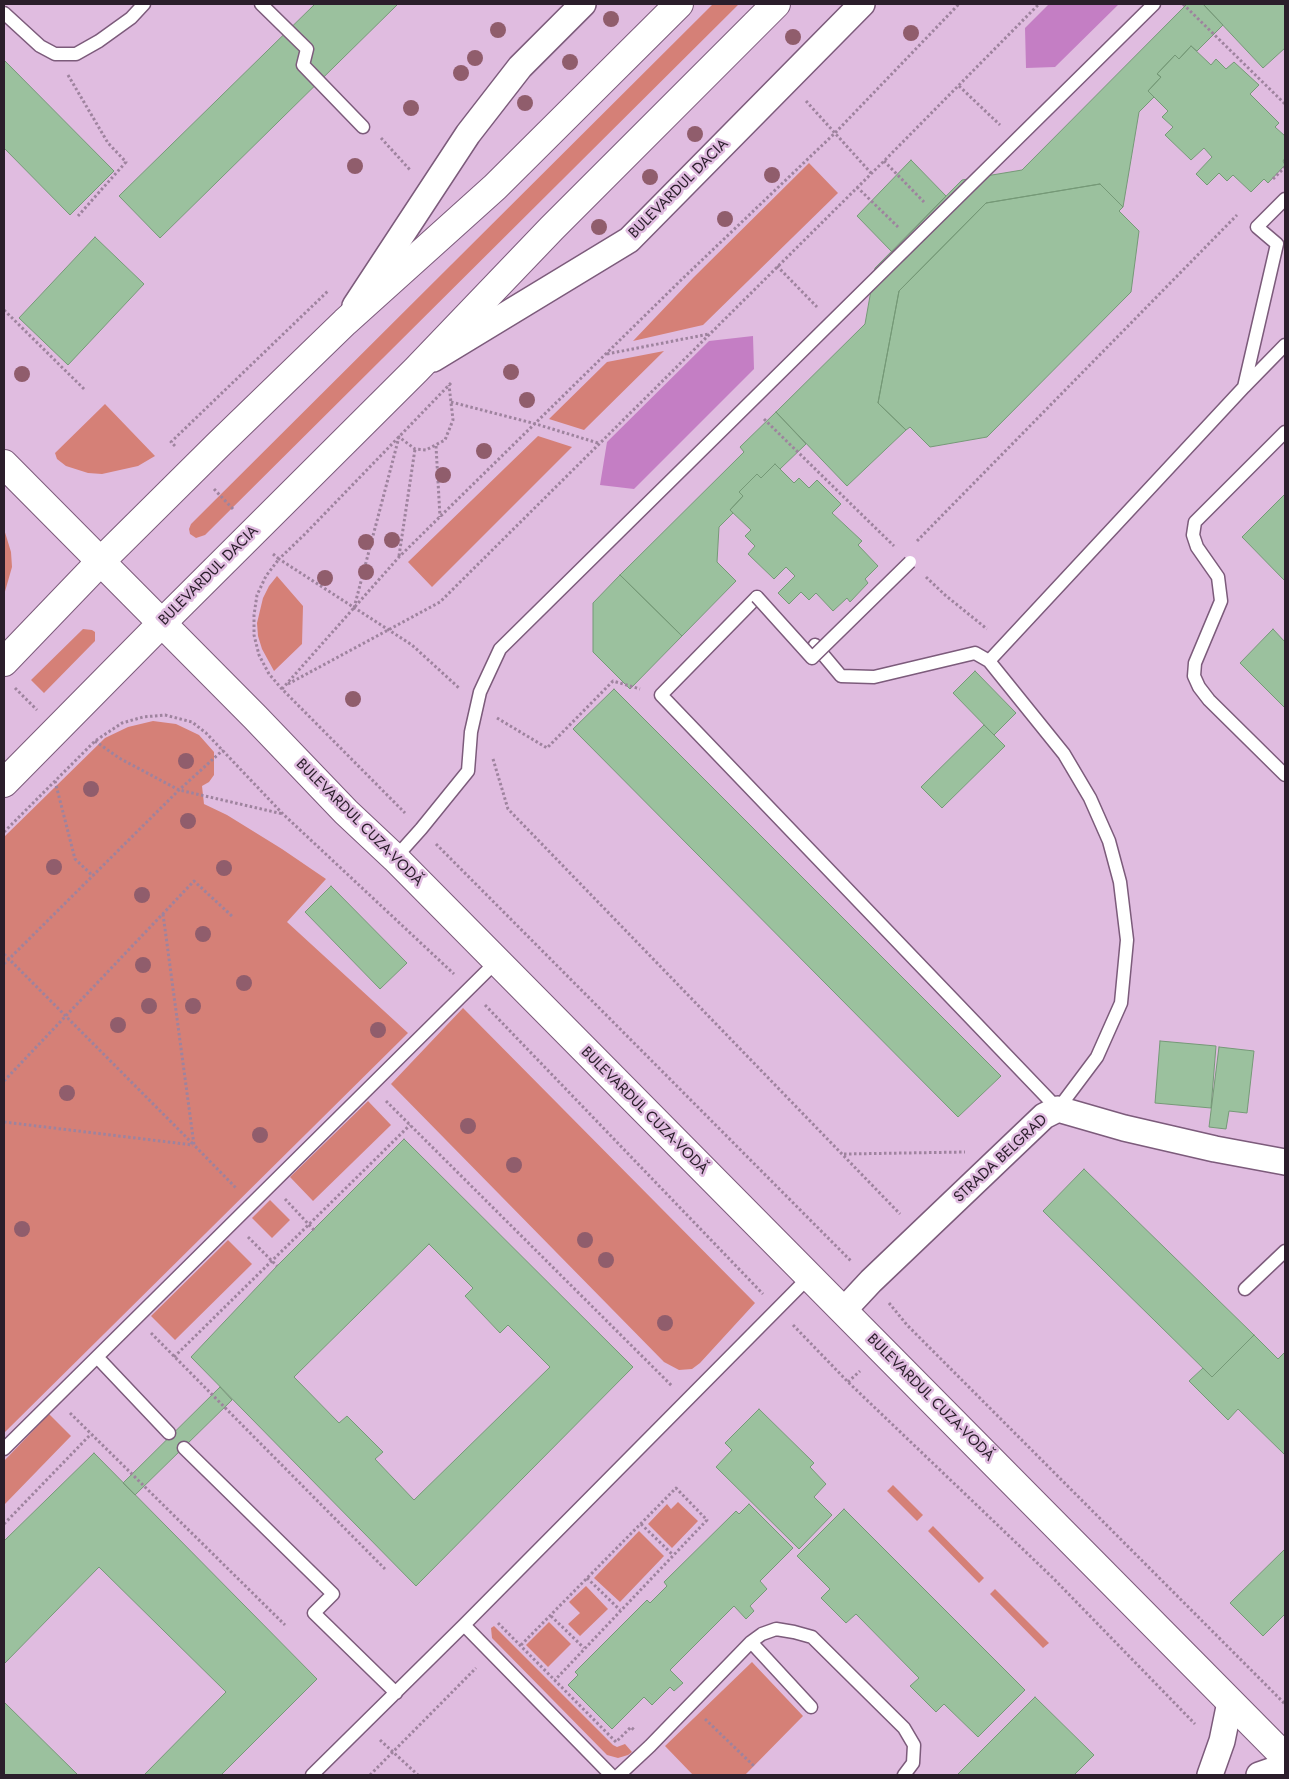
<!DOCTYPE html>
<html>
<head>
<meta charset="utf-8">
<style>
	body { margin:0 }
	#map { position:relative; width:1289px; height:1779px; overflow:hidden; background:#e0bce0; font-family:Jost,sans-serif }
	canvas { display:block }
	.frame { position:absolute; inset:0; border:5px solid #2b1e2b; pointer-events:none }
</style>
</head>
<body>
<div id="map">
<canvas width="1289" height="1779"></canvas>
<div class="frame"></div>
</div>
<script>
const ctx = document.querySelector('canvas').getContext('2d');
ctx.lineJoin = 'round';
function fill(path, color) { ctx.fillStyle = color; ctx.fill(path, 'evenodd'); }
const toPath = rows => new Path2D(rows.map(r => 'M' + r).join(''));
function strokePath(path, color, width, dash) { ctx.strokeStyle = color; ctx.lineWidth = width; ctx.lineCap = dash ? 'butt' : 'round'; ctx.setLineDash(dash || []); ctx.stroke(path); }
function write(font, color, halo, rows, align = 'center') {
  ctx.font = font + ' Jost,sans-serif'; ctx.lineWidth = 5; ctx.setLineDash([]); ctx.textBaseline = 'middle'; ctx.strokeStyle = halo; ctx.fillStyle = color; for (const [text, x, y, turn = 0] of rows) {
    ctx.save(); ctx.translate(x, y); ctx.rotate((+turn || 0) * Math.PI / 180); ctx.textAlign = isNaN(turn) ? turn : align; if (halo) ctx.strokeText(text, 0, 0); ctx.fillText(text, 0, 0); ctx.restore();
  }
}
const green = toPath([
	[713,4,739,4,205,535,196,538,190,534,189,529,191,524],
	[809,163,838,193,703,325,633,341,694,277],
	[664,351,584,430,549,419,607,362],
	[105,404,155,456,138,466,102,474,88,473,66,466,57,459,55,453],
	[538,436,572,447,432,587,408,562],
	[4,529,11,552,12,567,4,595],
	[277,576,303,606,302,644,274,671,262,649,258,636,257,623,263,598,269,586],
	[83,629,92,630,95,632,95,641,44,693,31,680],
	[153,721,176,724,199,735,214,752,214,775,209,782,202,786,204,804,227,815,282,849,326,879,287,922,408,1033,4,1433,4,837,105,738,128,727],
	[463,1008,755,1303,700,1363,692,1369,679,1370,664,1362,391,1084],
	[368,1101,391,1125,313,1201,290,1177],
	[270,1200,290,1220,272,1238,252,1218],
	[228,1240,252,1264,175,1340,151,1316],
	[49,1414,71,1436,4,1505,4,1461],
	[893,1485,923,1515,917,1521,887,1491],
	[678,1502,698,1521,672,1548,648,1524,667,1504,671,1509],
	[933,1526,984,1578,979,1583,928,1531],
	[639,1531,664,1556,620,1602,594,1578],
	[586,1586,608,1609,580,1636,568,1624,580,1613,569,1602],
	[995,1589,1049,1643,1043,1648,990,1594],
	[549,1622,571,1644,548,1667,526,1645],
	[494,1626,613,1745,617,1747,625,1744,632,1752,628,1755,618,1758,607,1755,492,1638,491,1628],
	[752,1662,803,1716,745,1775,693,1775,665,1746]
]);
const water = toPath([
	[1049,4,1119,4,1055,67,1026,68,1025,28],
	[753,336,754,369,634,489,600,485,607,442,709,341]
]);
const building = toPath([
	[315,4,398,4,160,238,119,196,315,4],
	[1187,4,1203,4,1223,25,1197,51,1191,46,1179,59,1175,55,1157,74,1161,77,1148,91,1154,97,1139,112,1123,207,1100,184,986,203,899,291,878,403,906,430,847,486,776,412,865,324,875,268,962,180,1022,170,1187,4],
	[1203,4,1285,4,1285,48,1263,68,1203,4],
	[1191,46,1211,65,1216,59,1226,69,1234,62,1259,85,1250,94,1279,123,1275,127,1285,136,1285,158,1283,161,1285,165,1268,183,1264,179,1251,192,1233,175,1227,181,1219,173,1207,185,1196,174,1212,157,1204,148,1191,160,1165,135,1173,127,1162,117,1168,111,1148,91,1161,77,1157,74,1175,55,1179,59,1191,46],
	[4,60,114,171,70,215,4,148,4,60],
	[911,160,946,196,892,252,857,216,911,160],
	[1100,184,1123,207,1119,211,1139,231,1131,292,987,437,930,447,910,427,906,430,878,403,899,291,986,203,1100,184],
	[95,237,144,284,68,365,19,318,95,237],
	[776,412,806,444,780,469,775,464,761,478,757,474,739,492,743,496,730,510,733,513,719,527,717,562,736,581,682,636,620,575,744,452,740,447,776,412],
	[775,464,794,483,799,478,809,488,817,480,841,504,832,513,862,541,858,545,878,566,865,579,868,583,850,602,847,598,833,611,816,593,809,600,801,592,789,604,778,593,795,576,786,567,774,579,748,554,755,546,745,536,751,530,730,510,743,496,739,492,757,474,761,478,775,464],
	[1285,494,1285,581,1242,537,1285,494],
	[620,575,682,636,630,689,593,652,593,603,620,575],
	[1273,629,1285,642,1285,708,1240,663,1273,629],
	[975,671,1016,713,994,735,953,693,975,671],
	[614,689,1001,1076,958,1117,573,729,614,689],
	[984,725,1005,746,942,808,921,787,984,725],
	[331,886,407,963,380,989,305,912,331,886],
	[1160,1041,1216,1046,1211,1108,1155,1103,1160,1041],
	[1219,1047,1254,1051,1247,1113,1229,1111,1226,1129,1209,1127,1219,1047],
	[404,1139,633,1367,416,1586,191,1357,277,1266,404,1139],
	[429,1244,473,1288,465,1296,500,1333,508,1325,550,1367,414,1500,375,1459,383,1452,347,1416,339,1423,294,1377,429,1244],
	[1084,1169,1254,1335,1212,1377,1043,1211,1084,1169],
	[1254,1335,1278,1359,1285,1352,1285,1455,1238,1409,1228,1420,1189,1381,1203,1368,1212,1377,1254,1335],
	[220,1387,232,1400,135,1495,123,1483,220,1387],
	[759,1409,814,1463,810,1467,826,1484,814,1497,832,1515,799,1549,716,1467,732,1450,725,1443,759,1409],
	[94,1453,317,1679,221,1775,144,1775,226,1692,99,1567,4,1664,4,1541,94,1453],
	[749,1504,793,1548,760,1581,767,1589,750,1606,754,1611,746,1619,734,1606,670,1670,683,1683,674,1691,670,1687,652,1705,644,1697,612,1729,568,1685,578,1675,575,1672,647,1600,650,1603,667,1586,664,1582,736,1511,739,1514,749,1504],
	[844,1509,1025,1690,978,1737,944,1704,936,1712,910,1686,919,1678,856,1614,846,1623,821,1598,830,1589,797,1556,844,1509],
	[1285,1549,1285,1614,1263,1636,1230,1603,1285,1549],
	[1035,1697,1094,1755,1074,1775,957,1775,1035,1697],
	[4,1702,78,1775,4,1775,4,1702]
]);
const path = toPath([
	[1183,4,1285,104],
	[68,75,108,143,126,162,78,216],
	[959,86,1000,125],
	[806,101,871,173],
	[381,138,411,171],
	[884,161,924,202],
	[1273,179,1285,167],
	[857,187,898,227],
	[777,266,817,307],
	[4,310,85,390],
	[607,354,709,334],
	[451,383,304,535,279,559,412,645,459,688],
	[451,402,536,424,598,443],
	[764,419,894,546],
	[175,446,171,442,329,290],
	[436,446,440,517],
	[214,489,234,510],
	[917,541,1237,215],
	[273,554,279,559,266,576,257,595,254,615,254,635,259,655,269,674,282,689,405,813],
	[399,556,415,449],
	[926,577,945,595,987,629],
	[354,608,399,437,415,449,426,450,445,440,453,420,449,385],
	[288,684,440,602,884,161,1039,4],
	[15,688,37,710],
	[282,689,399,557,679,282,835,133,959,4],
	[497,718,547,748,613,681,640,689],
	[95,741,119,758,179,790,283,814],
	[493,759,508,809,900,1214],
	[55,781,75,859,93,876],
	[4,832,95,741,122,723,143,717,165,715,192,722,206,733,283,814,454,974],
	[436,844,851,1261],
	[163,914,194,1145,236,1188],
	[4,954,193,1144],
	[4,964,179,790,223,750],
	[485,1005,763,1294],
	[4,1081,194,881,233,917],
	[386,1101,672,1386],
	[4,1122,193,1145],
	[844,1154,965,1152],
	[285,1199,314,1230],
	[248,1237,277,1266],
	[889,1303,907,1325,1285,1704],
	[793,1325,848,1382,1053,1578,1195,1724],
	[151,1333,385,1569],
	[174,1357,410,1125],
	[848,1382,860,1371],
	[70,1413,285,1625],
	[4,1524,91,1434],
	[641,1524,673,1555],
	[587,1578,620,1610],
	[551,1616,584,1648],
	[498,1623,616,1742,631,1727,635,1731],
	[521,1645,676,1488,707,1520,555,1680],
	[705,1719,754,1766],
	[380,1740,418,1775],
	[370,1775,476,1668]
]);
const service = toPath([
	[261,4,307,49,303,65,363,127],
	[4,13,40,46,55,54,76,54,99,41,131,18,144,4],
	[1244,387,1277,244,1257,227,1285,199],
	[1285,432,1195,522,1193,535,1197,547,1218,577,1221,601,1195,663,1194,676,1199,687,1209,700,1285,775],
	[757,597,661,695,1058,1109,1097,1057,1121,1003,1127,940,1120,882,1109,841,1090,798,1064,754,989,661,975,653,874,677,841,676,815,645],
	[989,661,1244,387,1285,345],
	[395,858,421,829,468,771,471,732,480,692,500,649,1154,4],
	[1245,1289,1285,1251],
	[97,1357,169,1433],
	[184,1448,333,1594,314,1613,396,1693],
	[4,1449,497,961],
	[464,1625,611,1775],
	[751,1642,811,1707],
	[312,1775,464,1625,809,1277],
	[619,1775,650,1746,751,1642,762,1634,776,1629,794,1632,812,1637,904,1728,914,1745,913,1763,904,1775]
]);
const minor = toPath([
	[355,306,468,134,520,67,583,4],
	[433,359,629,240,862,4],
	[843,1311,871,1281,1044,1116,1058,1109,1124,1128,1215,1149,1285,1162],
	[1210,1775,1222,1741,1230,1702],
	[1259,1775,1285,1766]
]);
const primary = toPath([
	[4,464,255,717,346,812,395,858,1285,1757],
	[4,662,101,561,218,445,345,322,495,187,679,4],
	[4,783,162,623,416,370,552,228,776,4]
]);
const serviceBridge = toPath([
	[757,597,812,658,910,562]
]);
const trees = [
	[611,19],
	[498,30],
	[911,33],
	[793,37],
	[475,58],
	[570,62],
	[461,73],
	[525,103],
	[411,108],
	[695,134],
	[355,166],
	[772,175],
	[650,177],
	[725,219],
	[599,227],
	[511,372],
	[22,374],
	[527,400],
	[484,451],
	[443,475],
	[392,540],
	[366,542],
	[366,572],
	[325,578],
	[353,699],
	[186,761],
	[91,789],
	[188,821],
	[54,867],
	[224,868],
	[142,895],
	[203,934],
	[143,965],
	[244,983],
	[149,1006],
	[193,1006],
	[118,1025],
	[378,1030],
	[67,1093],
	[468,1126],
	[260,1135],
	[514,1165],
	[22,1229],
	[585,1240],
	[606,1260],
	[665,1323]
];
const streetNames = [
	["BULEVARDUL DACIA",679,189,-45],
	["BULEVARDUL DACIA",209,576,-45],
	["BULEVARDUL CUZA-VODĂ",359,823,45],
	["BULEVARDUL CUZA-VODĂ",644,1111,45],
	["STRADA BELGRAD",1001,1159,-43],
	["BULEVARDUL CUZA-VODĂ",930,1398,45]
];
fill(green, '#d58077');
fill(water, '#c47ec4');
fill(building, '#9bc19e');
strokePath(building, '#759977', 1);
strokePath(service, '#7c5b7b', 15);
strokePath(minor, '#7c5b7b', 28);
strokePath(primary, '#7c5b7b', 30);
strokePath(path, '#9e839e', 3, [2.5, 2.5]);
strokePath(service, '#fff', 12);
strokePath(minor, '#fff', 25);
strokePath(primary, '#fff', 28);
strokePath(serviceBridge, '#7c5b7b', 15, []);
strokePath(serviceBridge, '#fff', 12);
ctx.fillStyle = '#905d6c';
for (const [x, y] of trees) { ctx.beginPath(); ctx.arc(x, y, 8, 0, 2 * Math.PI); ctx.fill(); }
write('15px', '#2b1e2b', '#e0bce0', streetNames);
</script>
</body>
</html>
